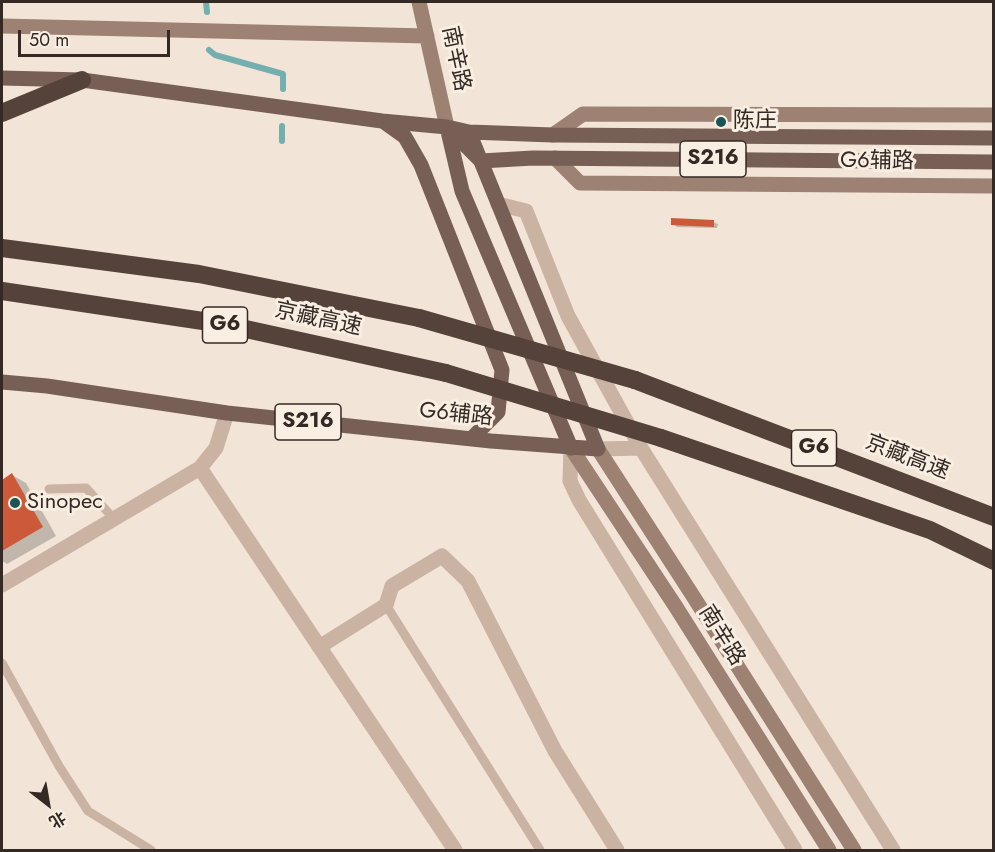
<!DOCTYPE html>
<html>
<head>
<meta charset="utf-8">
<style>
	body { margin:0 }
	#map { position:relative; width:995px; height:852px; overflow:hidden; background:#f2e4d6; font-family:Jost,"Noto Sans SC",sans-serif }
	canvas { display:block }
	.frame { position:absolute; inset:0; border:3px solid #342925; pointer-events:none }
	.north { position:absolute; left:18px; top:774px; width:60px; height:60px; -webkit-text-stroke:4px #f9eee2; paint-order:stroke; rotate:149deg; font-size:16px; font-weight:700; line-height:24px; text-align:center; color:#342925 }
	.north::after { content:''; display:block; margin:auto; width:21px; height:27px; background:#342925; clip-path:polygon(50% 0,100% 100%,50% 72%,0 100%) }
	.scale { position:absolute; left:18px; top:30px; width:152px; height:27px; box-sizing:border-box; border:3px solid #342925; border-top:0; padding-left:8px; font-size:18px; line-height:21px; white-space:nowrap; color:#342925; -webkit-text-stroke:4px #f9eee2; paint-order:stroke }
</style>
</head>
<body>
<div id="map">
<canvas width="995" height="852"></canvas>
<div class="frame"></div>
<div class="north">北</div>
<div class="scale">50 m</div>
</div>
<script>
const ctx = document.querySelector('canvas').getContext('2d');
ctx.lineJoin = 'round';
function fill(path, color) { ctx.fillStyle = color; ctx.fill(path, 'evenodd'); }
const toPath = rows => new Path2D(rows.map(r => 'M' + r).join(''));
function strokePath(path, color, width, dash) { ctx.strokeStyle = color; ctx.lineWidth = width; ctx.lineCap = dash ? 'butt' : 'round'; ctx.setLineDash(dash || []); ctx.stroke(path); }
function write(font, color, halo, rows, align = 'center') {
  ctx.font = font + ' Jost,"Noto Sans SC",sans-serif'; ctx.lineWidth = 6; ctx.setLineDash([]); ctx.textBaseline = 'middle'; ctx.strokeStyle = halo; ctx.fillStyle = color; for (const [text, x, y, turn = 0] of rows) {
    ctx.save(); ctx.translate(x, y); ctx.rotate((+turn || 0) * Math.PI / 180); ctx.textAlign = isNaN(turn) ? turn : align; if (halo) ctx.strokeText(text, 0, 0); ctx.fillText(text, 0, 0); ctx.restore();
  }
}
const shadow = toPath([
	[713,222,718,224,717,228,677,227,673,224],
	[12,475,26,483,56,536,7,564,2,561,2,481]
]);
const stream = toPath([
	[206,2,207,12],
	[209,50,215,55,283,74,283,89],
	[282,141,282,126]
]);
const building = toPath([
	[671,218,714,220,714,227,671,225],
	[12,473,43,527,2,551,2,480]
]);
const lane = toPath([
	[49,489,86,488,115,520],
	[386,605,540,850],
	[2,663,59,766,88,811,151,850]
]);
const street = toPath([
	[498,204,526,211,568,316,641,448,893,850],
	[571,448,570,481,579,500,795,850],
	[598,449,641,448],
	[200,468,455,850],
	[2,585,200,468,216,448,227,413],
	[319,647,386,605,392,586,442,556,468,581,555,751,617,850]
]);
const secondary = toPath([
	[419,2,447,127],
	[2,26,427,36],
	[553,135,583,114,994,115],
	[555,158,580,183,994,186],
	[571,448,676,607,829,850],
	[598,449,693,596,854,850]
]);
const primary = toPath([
	[2,78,82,80,382,121,447,127,469,132,553,135,994,138],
	[384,122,405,137,421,165,502,370,498,412,471,439],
	[447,127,481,161,533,158,994,162],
	[447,127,462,191,571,448],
	[2,382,47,386,227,413,491,441,598,449,469,132]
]);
const highway = toPath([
	[2,113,82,80],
	[2,248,199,274,419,318],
	[2,291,223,324,446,373],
	[635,380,994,517],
	[661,438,930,530,994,561]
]);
const highwayBridge = toPath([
	[419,318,635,380],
	[446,373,661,438]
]);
const markers = [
	[721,122,6,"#195457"],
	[15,503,6,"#195457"]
];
const shields = [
	[713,159,66],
	[225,325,45],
	[308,422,66],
	[814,448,45]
];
const shieldNames = [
	["S216",713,159],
	["G6",225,325],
	["S216",308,422],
	["G6",814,448]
];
const streetNames = [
	["南辛路",455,59,78],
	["G6辅路",877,162,1],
	["京藏高速",318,320,12],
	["G6辅路",456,415,6],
	["京藏高速",907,458,21],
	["南辛路",721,636,58]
];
const poiNames = [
	["陈庄",733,122],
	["Sinopec",27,503]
];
fill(shadow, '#0003');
strokePath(stream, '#74afb0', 6);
fill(building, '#cc593a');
strokePath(lane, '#cab3a2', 9);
strokePath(street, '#cab3a2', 15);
strokePath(secondary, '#9d8173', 15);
strokePath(primary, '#775f55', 15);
strokePath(highway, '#55423b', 18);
strokePath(highwayBridge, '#55423b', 18);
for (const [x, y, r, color] of markers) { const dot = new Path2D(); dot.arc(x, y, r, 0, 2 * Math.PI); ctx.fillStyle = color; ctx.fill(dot); strokePath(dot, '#f9eee2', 2); }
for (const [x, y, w] of shields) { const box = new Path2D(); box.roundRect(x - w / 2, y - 18, w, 36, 4.5); ctx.fillStyle = '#f9eee2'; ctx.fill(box); strokePath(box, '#342925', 1.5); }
write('bold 21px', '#342925', null, shieldNames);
write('22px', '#342925', '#f9eee2', streetNames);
write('22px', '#342925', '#f9eee2', poiNames, 'left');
</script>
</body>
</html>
